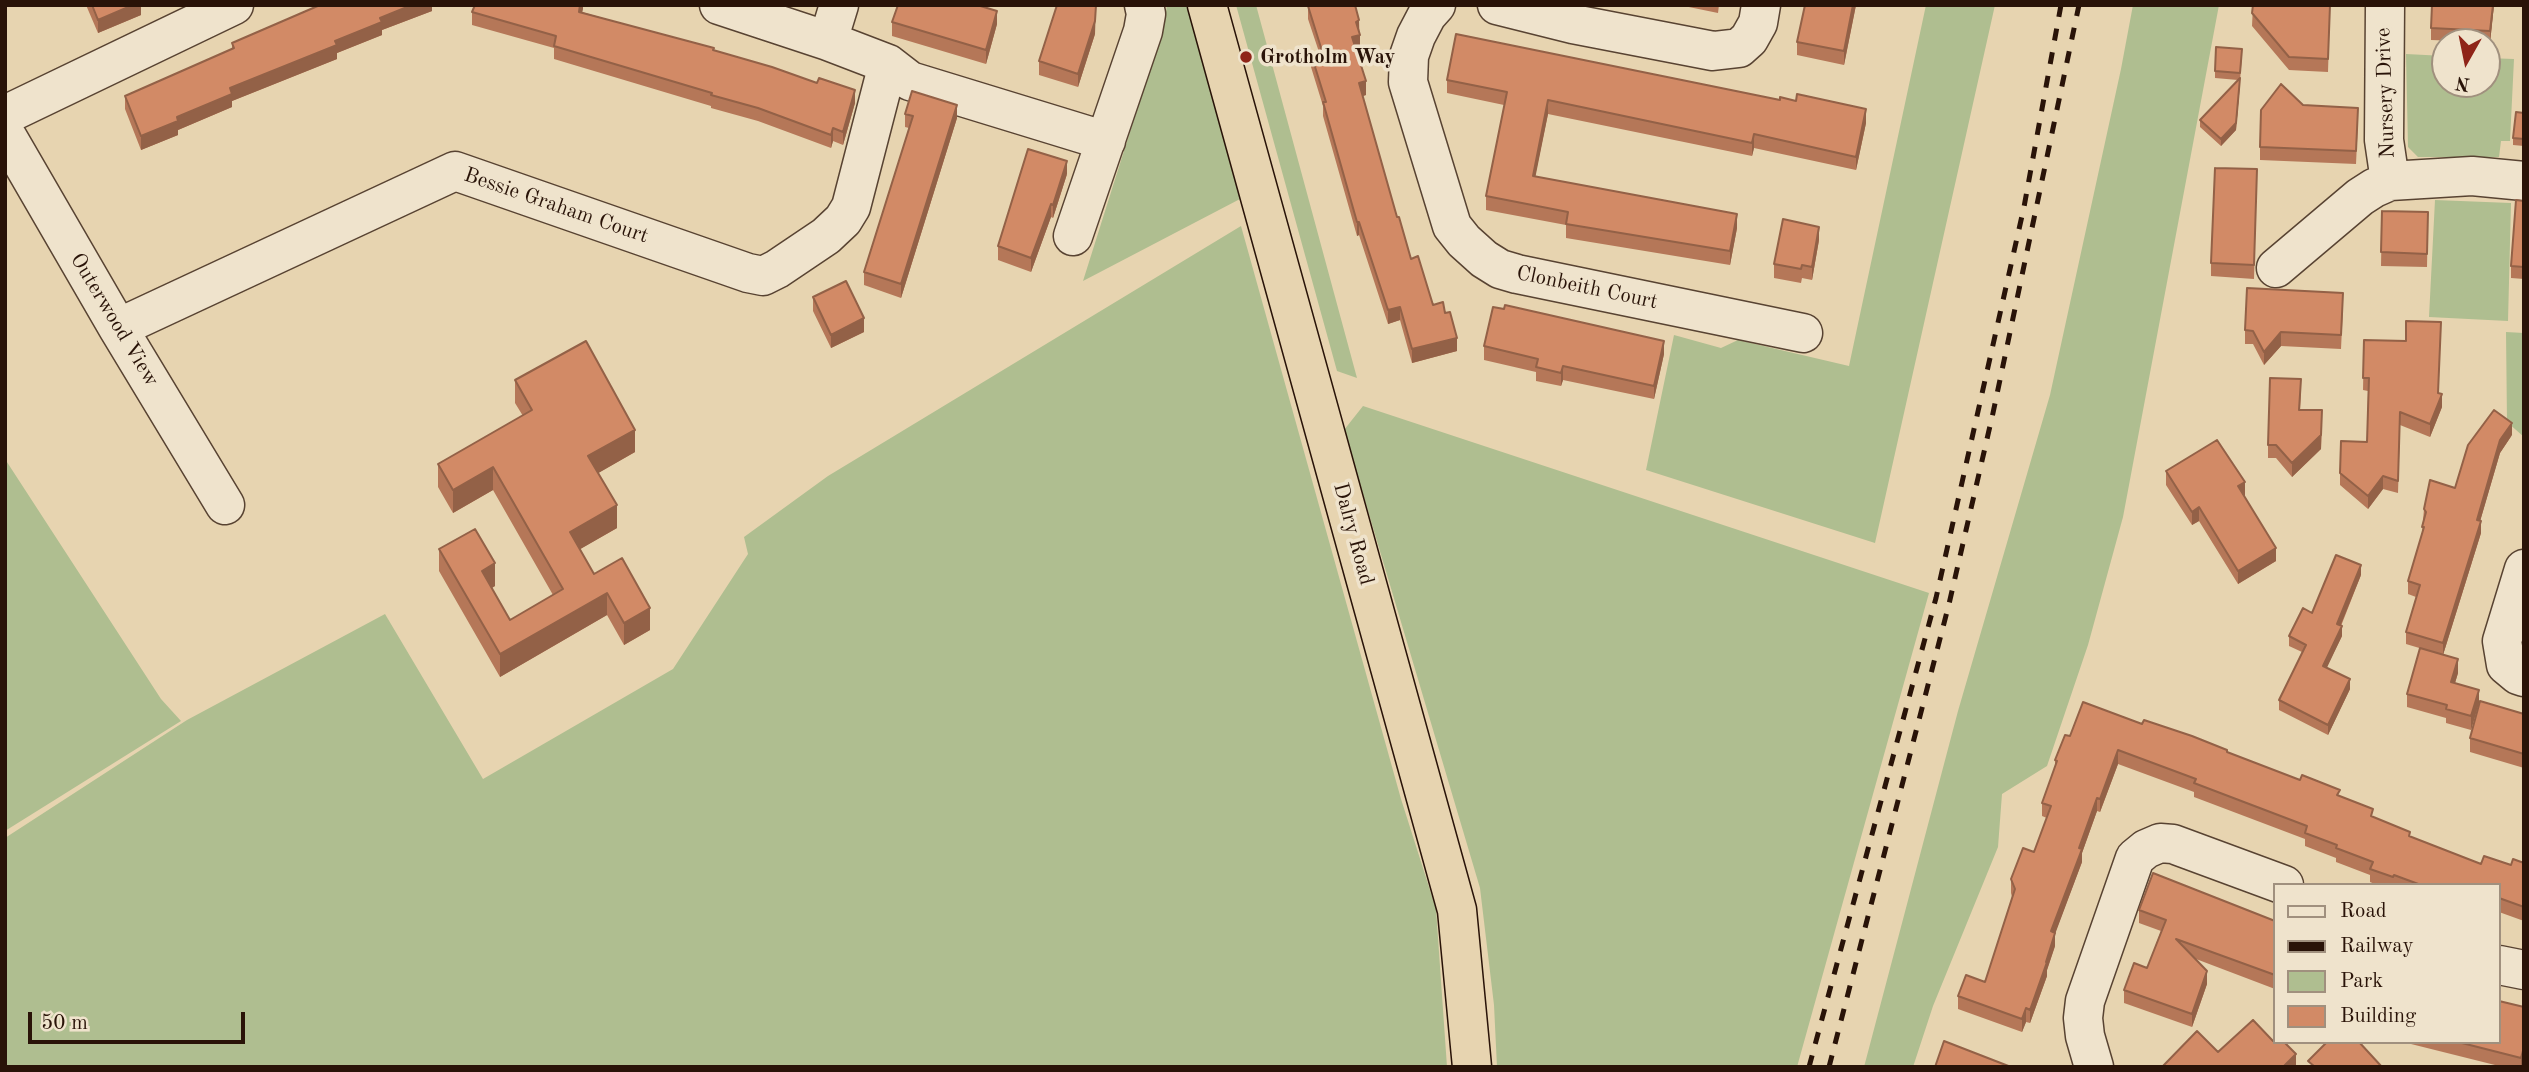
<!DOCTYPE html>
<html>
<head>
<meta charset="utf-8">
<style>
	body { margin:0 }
	#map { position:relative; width:2529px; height:1072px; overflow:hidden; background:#e7d4b0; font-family:"Old Standard TT",serif }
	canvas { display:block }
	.frame { position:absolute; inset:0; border:7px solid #291308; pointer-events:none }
	.legend { position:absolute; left:2273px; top:883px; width:228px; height:161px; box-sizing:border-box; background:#efe3cc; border:2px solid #a0907e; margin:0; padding:9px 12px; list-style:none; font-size:21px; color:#291308 }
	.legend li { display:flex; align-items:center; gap:14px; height:35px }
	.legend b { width:35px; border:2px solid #a0907e }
	.north { position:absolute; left:2431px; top:28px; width:70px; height:70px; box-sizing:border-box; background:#efe3cc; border:2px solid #a0907e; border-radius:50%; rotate:189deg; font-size:19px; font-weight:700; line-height:28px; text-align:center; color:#291308 }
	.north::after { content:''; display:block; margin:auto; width:24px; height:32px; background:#8f2418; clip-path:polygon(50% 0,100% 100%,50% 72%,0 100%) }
	.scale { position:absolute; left:28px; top:1012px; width:217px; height:32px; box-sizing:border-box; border:4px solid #291308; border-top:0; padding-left:9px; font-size:21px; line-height:24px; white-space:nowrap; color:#291308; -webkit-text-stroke:5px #efe3cc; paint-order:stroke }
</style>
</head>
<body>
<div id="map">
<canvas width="2529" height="1072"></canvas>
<div class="frame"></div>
<ul class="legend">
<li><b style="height:9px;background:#efe3cc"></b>Road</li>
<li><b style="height:9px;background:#291308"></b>Railway</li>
<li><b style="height:19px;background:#afbe90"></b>Park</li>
<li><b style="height:19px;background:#d28a66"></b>Building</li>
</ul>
<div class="north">N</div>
<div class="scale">50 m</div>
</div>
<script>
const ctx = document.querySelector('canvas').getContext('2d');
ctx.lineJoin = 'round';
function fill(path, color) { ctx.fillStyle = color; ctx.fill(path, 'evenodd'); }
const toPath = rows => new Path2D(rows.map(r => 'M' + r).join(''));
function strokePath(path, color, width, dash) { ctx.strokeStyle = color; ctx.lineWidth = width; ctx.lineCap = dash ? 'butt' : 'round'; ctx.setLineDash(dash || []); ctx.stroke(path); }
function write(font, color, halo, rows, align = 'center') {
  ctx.font = font + ' "Old Standard TT",serif'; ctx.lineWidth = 7; ctx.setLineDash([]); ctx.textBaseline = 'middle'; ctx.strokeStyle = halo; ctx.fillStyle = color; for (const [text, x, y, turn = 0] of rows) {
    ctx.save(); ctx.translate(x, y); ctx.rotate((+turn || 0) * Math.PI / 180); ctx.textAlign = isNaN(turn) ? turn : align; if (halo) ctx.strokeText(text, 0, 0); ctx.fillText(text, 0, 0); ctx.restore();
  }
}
const green = toPath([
	[1167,5,1188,5,1240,199,1083,281,1164,24],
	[1236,5,1256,5,1357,378,1337,371],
	[1926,5,1995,5,1875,543,1646,470,1674,335,1721,348,1738,340,1849,366],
	[2133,5,2219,5,2123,517,2088,645,2047,766,2002,794,1998,847,1933,1006,1913,1067,1864,1067,1958,711,2050,395,2121,69],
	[2406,54,2445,56,2445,84,2487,84,2487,58,2514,59,2510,141,2501,141,2499,157,2418,157,2408,147],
	[2435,200,2511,203,2508,321,2429,317],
	[1241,226,1401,799,1436,909,1447,1067,5,1067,5,838,187,720,385,614,483,779,673,669,748,554,744,537,828,476],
	[2506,332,2524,333,2524,437,2507,422],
	[1363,406,1929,593,1797,1067,1497,1067,1494,1005,1480,888,1344,430],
	[5,459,161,699,181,721,5,831]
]);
const minor = toPath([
	[719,5,828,41],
	[839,5,828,41,888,64,910,81,1106,141],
	[1436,5,1427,15,1416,36,1409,56,1408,82,1452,226,1464,241,1484,259,1500,269,1517,274,1803,333],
	[1497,5,1573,24,1713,51,1739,48,1749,39,1758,23,1761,5],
	[5,115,234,5],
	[5,133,118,328,225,505],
	[2390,181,2472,176,2524,181],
	[1073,236,1143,31,1146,14,1144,5],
	[2276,268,2360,197,2374,188,2390,181,2384,140,2385,5],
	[118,328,455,171,748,273,763,276,777,269,826,236,843,220,851,207,888,64],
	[2524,569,2502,641,2506,665,2518,675,2524,677],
	[2499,965,2524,970],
	[2094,1067,2085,1036,2083,1018,2085,1001,2135,858,2146,849,2160,843,2173,844,2284,885]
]);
const highway = toPath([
	[1207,5,1457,910,1472,1067]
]);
const rail = toPath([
	[1809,1067,1936,598,2024,207,2061,5],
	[1829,1067,1949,604,1993,413,2079,5]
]);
const wall = toPath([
	[86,5,141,5,141,15,98,33],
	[432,5,432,11,382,30,382,35,337,53,337,59,232,101,232,107,178,130,178,135,141,150,125,109,125,96,232,49,232,43],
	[583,5,582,12,714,50,855,103,843,145,833,141,831,148,758,121,711,108,711,106,554,59,554,48,472,25,472,12],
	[1679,5,1719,5,1718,13],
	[1805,5,1856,5,1844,65,1797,55,1797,42],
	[2253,5,2330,5,2328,72,2289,70,2252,26],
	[2494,5,2490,43,2487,43,2487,42,2431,40,2431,28],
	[1308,6,1359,20,1360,48,1356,49,1366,95,1363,96,1397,217,1411,259,1457,351,1412,363,1400,320,1388,324,1359,235,1357,236,1323,116,1323,106,1311,67,1311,54,1319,52,1308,19],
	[892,22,997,24,986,64,892,36],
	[1095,34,1078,87,1039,75,1039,61],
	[2242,56,2236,130,2221,146,2200,127,2200,120,2238,80,2215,78,2215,71],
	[1447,80,1866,123,1856,170,1754,148,1752,156,1548,114,1535,176,1737,228,1730,265,1566,238,1566,225,1486,210,1486,196,1504,105,1447,93],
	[2303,105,2358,121,2356,164,2260,160,2260,147],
	[2524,113,2524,146,2513,145,2513,138],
	[905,114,957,118,901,298,864,285,864,272,909,128,905,127],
	[2257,169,2254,279,2211,276,2211,263],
	[1067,174,1053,218,1051,217,1031,272,998,260,998,246],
	[2524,201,2524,279,2511,278,2511,266],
	[2382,211,2428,212,2427,267,2381,266],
	[1819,240,1812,280,1802,278,1801,283,1774,278,1774,264],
	[813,297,864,332,831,348,813,311],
	[2343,307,2341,349,2281,346,2264,365,2253,344,2245,344,2245,330],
	[2364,340,2439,393,2442,407,2430,437,2400,425,2398,493,2383,489,2368,509,2340,485,2340,473,2367,442,2368,391,2363,390],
	[1484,346,1664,354,1654,399,1563,380,1561,386,1536,381,1536,372,1484,360],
	[515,380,635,452,598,473,617,528,580,549,594,574,650,630,624,645,607,615,500,677,439,571,439,549,495,586,492,588,510,620,553,595,493,490,453,513,438,487,438,464,523,416,515,403],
	[2301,392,2300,410,2322,424,2321,449,2292,477,2276,458,2268,458,2268,445],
	[2512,435,2500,453,2480,521,2481,533,2443,655,2458,673,2455,683,2479,703,2471,730,2446,723,2446,718,2407,707,2407,694,2426,650,2406,644,2406,632,2416,597,2408,594,2408,581,2422,533,2424,509,2455,488],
	[2166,471,2245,496,2244,496,2276,561,2238,584,2199,521,2192,525,2166,485],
	[2361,575,2341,626,2342,636,2326,668,2350,689,2328,735,2279,710,2279,700,2302,652,2289,646,2289,636,2312,613],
	[2524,714,2524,768,2470,752,2470,738],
	[2142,724,2227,752,2340,796,2373,817,2410,837,2481,864,2511,865,2524,863,2524,921,2499,912,2499,885,2377,885,2370,882,2370,875,2336,862,2336,858,2305,846,2305,839,2194,797,2194,792,2118,764,2100,812,2097,811,2082,853,2082,862,2055,933,2055,946,2047,970,2047,976,2030,1023,2026,1022,2022,1032,1958,1009,1958,996,1985,982,2012,897,2011,893,2011,879,2034,852,2047,818,2042,816,2042,803,2055,767,2055,760,2070,736],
	[2139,910,2275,921,2275,989,2196,959,2207,984,2192,1027,2124,1003,2124,990,2147,968,2161,931,2139,923],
	[2524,1007,2522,1067,2503,1067,2403,1042,2499,1042]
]);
const shadedWall = toPath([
	[133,5,141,5,141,15,98,33,98,20],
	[412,5,432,5,432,11,382,30,382,35,337,53,337,59,232,101,232,107,178,130,178,135,141,150,141,136,230,88,380,18],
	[580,5,583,5,583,9,579,25,579,12],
	[1096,5,1095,34,1078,87,1078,74],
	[1853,5,1856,5,1844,65,1844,51],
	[2493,5,2494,5,2490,43,2490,31],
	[997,11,997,24,986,64,986,50],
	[1359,20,1359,34,1356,22],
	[1360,35,1360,48,1352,50,1352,37],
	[1366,81,1366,95,1359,97,1359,83],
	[2240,84,2236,130,2221,146,2221,139],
	[855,90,855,103,843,145,843,132],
	[1548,100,1548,114,1533,189,1533,176],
	[957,105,957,118,901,298,901,284],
	[1866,109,1866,123,1856,170,1856,157],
	[833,128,833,141,831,148,831,135],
	[1754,134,1754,148,1752,156,1752,143],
	[1067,161,1067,174,1053,218,1053,205],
	[1051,204,1051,217,1031,272,1031,258],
	[1737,214,1737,228,1730,265,1730,251],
	[1357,222,1359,222,1359,235,1357,236],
	[1819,227,1819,240,1812,280,1812,267],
	[1400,307,1400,320,1388,324,1388,310],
	[864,318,864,332,831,348,831,335],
	[2281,332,2281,346,2264,365,2264,352],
	[1457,338,1457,351,1412,363,1412,349],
	[1664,341,1664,354,1654,399,1654,386],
	[1563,366,1563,380,1561,386,1561,373],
	[2442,394,2442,407,2430,437,2430,424],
	[2322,410,2321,449,2292,477,2292,463],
	[2512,423,2512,435,2500,453,2479,525,2481,521,2481,533,2443,655,2443,643,2500,440],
	[635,430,635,452,588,479,588,456],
	[493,467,493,490,453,513,453,490],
	[2383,476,2383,489,2368,509,2368,496],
	[2245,482,2245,496,2238,500,2238,486],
	[617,505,617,528,570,555,570,532],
	[2199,507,2199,521,2192,525,2192,512],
	[2276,548,2276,561,2238,584,2238,571],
	[495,563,495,586,482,593,482,571],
	[2361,565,2361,575,2337,634,2337,624],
	[607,593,607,615,500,677,500,654],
	[650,608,650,630,624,645,624,623],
	[2342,626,2342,636,2323,676,2323,666],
	[2458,659,2458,673,2451,696,2451,682],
	[2350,679,2350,689,2328,735,2328,725],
	[2479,690,2479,703,2471,730,2471,716],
	[2118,750,2118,764,2100,812,2100,799],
	[2097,798,2097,811,2082,853,2082,862,2051,945,2051,931],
	[2055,933,2055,946,2047,970,2047,976,2030,1023,2030,1010],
	[2207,971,2207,984,2192,1027,2192,1014],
	[2026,1008,2026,1022,2022,1032,2022,1019],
	[2524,1047,2524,1061,2522,1067,2521,1067,2521,1058],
	[2296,1054,2296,1067,2283,1067]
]);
const building = toPath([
	[92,5,133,5,98,20,92,5],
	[320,5,412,5,380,18,382,22,335,41,337,45,230,88,232,94,177,117,178,121,141,136,125,96,234,48,232,43,320,5],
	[475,5,580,5,579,12,714,48,713,50,772,67,817,83,819,78,855,90,843,132,833,128,831,135,758,108,711,95,712,93,554,46,556,36,472,12,475,5],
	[898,5,977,5,997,11,986,50,892,22,898,5],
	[1057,5,1096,5,1095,21,1078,74,1039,61,1057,5],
	[1310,5,1355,5,1359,20,1356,22,1360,35,1352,37,1366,81,1359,83,1397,217,1399,217,1411,259,1418,256,1433,305,1443,302,1445,313,1450,312,1457,338,1412,349,1400,307,1388,310,1359,222,1357,222,1323,102,1326,102,1311,54,1322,51,1308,6,1310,5],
	[1805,5,1853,5,1844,51,1797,42,1805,5],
	[2253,5,2330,5,2328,59,2289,57,2252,13,2253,5],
	[2432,5,2493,5,2490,31,2431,28,2432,5],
	[1456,34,1780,100,1780,97,1796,101,1797,94,1866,109,1856,157,1754,134,1752,143,1548,100,1533,176,1737,214,1730,251,1566,224,1568,212,1486,196,1507,92,1447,80,1456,34],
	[2216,47,2242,49,2240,73,2215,71,2216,47],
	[2240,78,2236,123,2221,139,2200,120,2240,78],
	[2281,84,2303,105,2358,108,2356,151,2260,147,2261,110,2281,84],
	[912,91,957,105,901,284,864,272,913,116,905,114,912,91],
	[2516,112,2524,113,2524,139,2513,138,2516,112],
	[1028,149,1067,161,1053,205,1051,204,1031,258,998,246,1028,149],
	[2215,168,2257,169,2254,265,2211,263,2215,168],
	[2516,200,2524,201,2524,267,2511,266,2516,200],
	[2382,211,2428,212,2427,254,2381,252,2382,211],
	[1783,219,1819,227,1812,267,1802,265,1801,269,1774,264,1783,219],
	[846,281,864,318,831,335,813,297,846,281],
	[2247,288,2343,293,2341,335,2281,332,2264,352,2253,331,2245,330,2247,288],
	[1505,305,1664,341,1654,386,1563,366,1561,373,1536,367,1538,359,1484,346,1493,307,1504,309,1505,305],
	[2406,321,2441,322,2438,393,2442,394,2430,424,2400,412,2398,481,2383,476,2368,496,2340,473,2341,441,2367,442,2369,378,2363,378,2364,340,2406,341,2406,321],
	[586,341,635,430,588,456,617,505,570,532,594,574,622,558,650,608,624,623,607,593,500,654,439,549,475,529,495,563,482,571,510,620,563,589,493,467,453,490,438,464,532,410,515,380,586,341],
	[2270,378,2301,379,2299,410,2322,410,2321,435,2292,463,2276,445,2268,445,2270,378],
	[2494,410,2512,423,2500,440,2477,520,2481,521,2443,643,2406,632,2420,585,2408,581,2424,527,2422,527,2426,512,2424,509,2430,480,2455,488,2468,445,2494,410],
	[2217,440,2245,482,2238,486,2276,548,2238,571,2199,507,2192,512,2166,471,2217,440],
	[2336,555,2361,565,2337,624,2342,626,2323,666,2350,679,2328,725,2279,700,2306,645,2289,636,2303,608,2312,613,2336,555],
	[2420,648,2458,659,2451,682,2479,690,2471,716,2446,709,2447,705,2407,694,2420,648],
	[2480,701,2524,714,2524,754,2470,738,2480,701],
	[2083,702,2142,724,2144,720,2192,736,2227,750,2227,752,2300,780,2302,775,2340,790,2337,795,2373,809,2371,816,2410,832,2409,836,2481,864,2484,856,2511,865,2513,859,2524,863,2524,907,2499,898,2499,885,2421,885,2394,875,2393,877,2370,869,2373,862,2336,848,2337,845,2305,833,2307,826,2194,783,2196,779,2118,750,2100,799,2097,798,2079,848,2082,849,2051,931,2055,933,2046,962,2047,962,2030,1010,2026,1008,2022,1019,1958,996,1966,975,1985,982,2015,889,2011,879,2023,848,2034,852,2051,806,2042,803,2057,761,2055,760,2065,735,2070,736,2083,702],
	[2153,873,2275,921,2275,975,2176,939,2207,971,2192,1014,2124,990,2134,963,2147,968,2166,920,2139,910,2153,873],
	[2499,1001,2524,1007,2524,1047,2521,1058,2458,1042,2499,1042,2499,1001],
	[2253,1020,2273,1041,2275,1040,2275,1042,2284,1042,2296,1054,2283,1067,2162,1067,2197,1031,2218,1052,2253,1020],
	[1944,1041,2011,1067,1935,1067,1944,1041],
	[2327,1042,2359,1042,2382,1067,2315,1067,2308,1061,2327,1042]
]);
const markers = [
	[1246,57,7,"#8f2418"]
];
const poiNames = [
	["Grotholm Way",1260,57]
];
const streetNames = [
	["Nursery Drive",2386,93,-92],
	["Bessie Graham Court",556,206,19],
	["Clonbeith Court",1587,288,12],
	["Outerwood View",114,320,59],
	["Dalry Road",1353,534,75]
];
fill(green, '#afbe90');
strokePath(minor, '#584332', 41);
strokePath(highway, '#291308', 41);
strokePath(minor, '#efe3cc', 38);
strokePath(highway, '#e7d4b0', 38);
strokePath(rail, '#291308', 5, [12, 12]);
fill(wall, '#b57758');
fill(shadedWall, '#936147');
fill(building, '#d28a66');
strokePath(building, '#936147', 2);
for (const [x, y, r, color] of markers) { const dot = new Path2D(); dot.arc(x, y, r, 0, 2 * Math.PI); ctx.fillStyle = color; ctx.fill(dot); strokePath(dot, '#efe3cc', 2.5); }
write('bold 21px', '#291308', '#efe3cc', poiNames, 'left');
write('21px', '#291308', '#efe3cc', streetNames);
</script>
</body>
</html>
